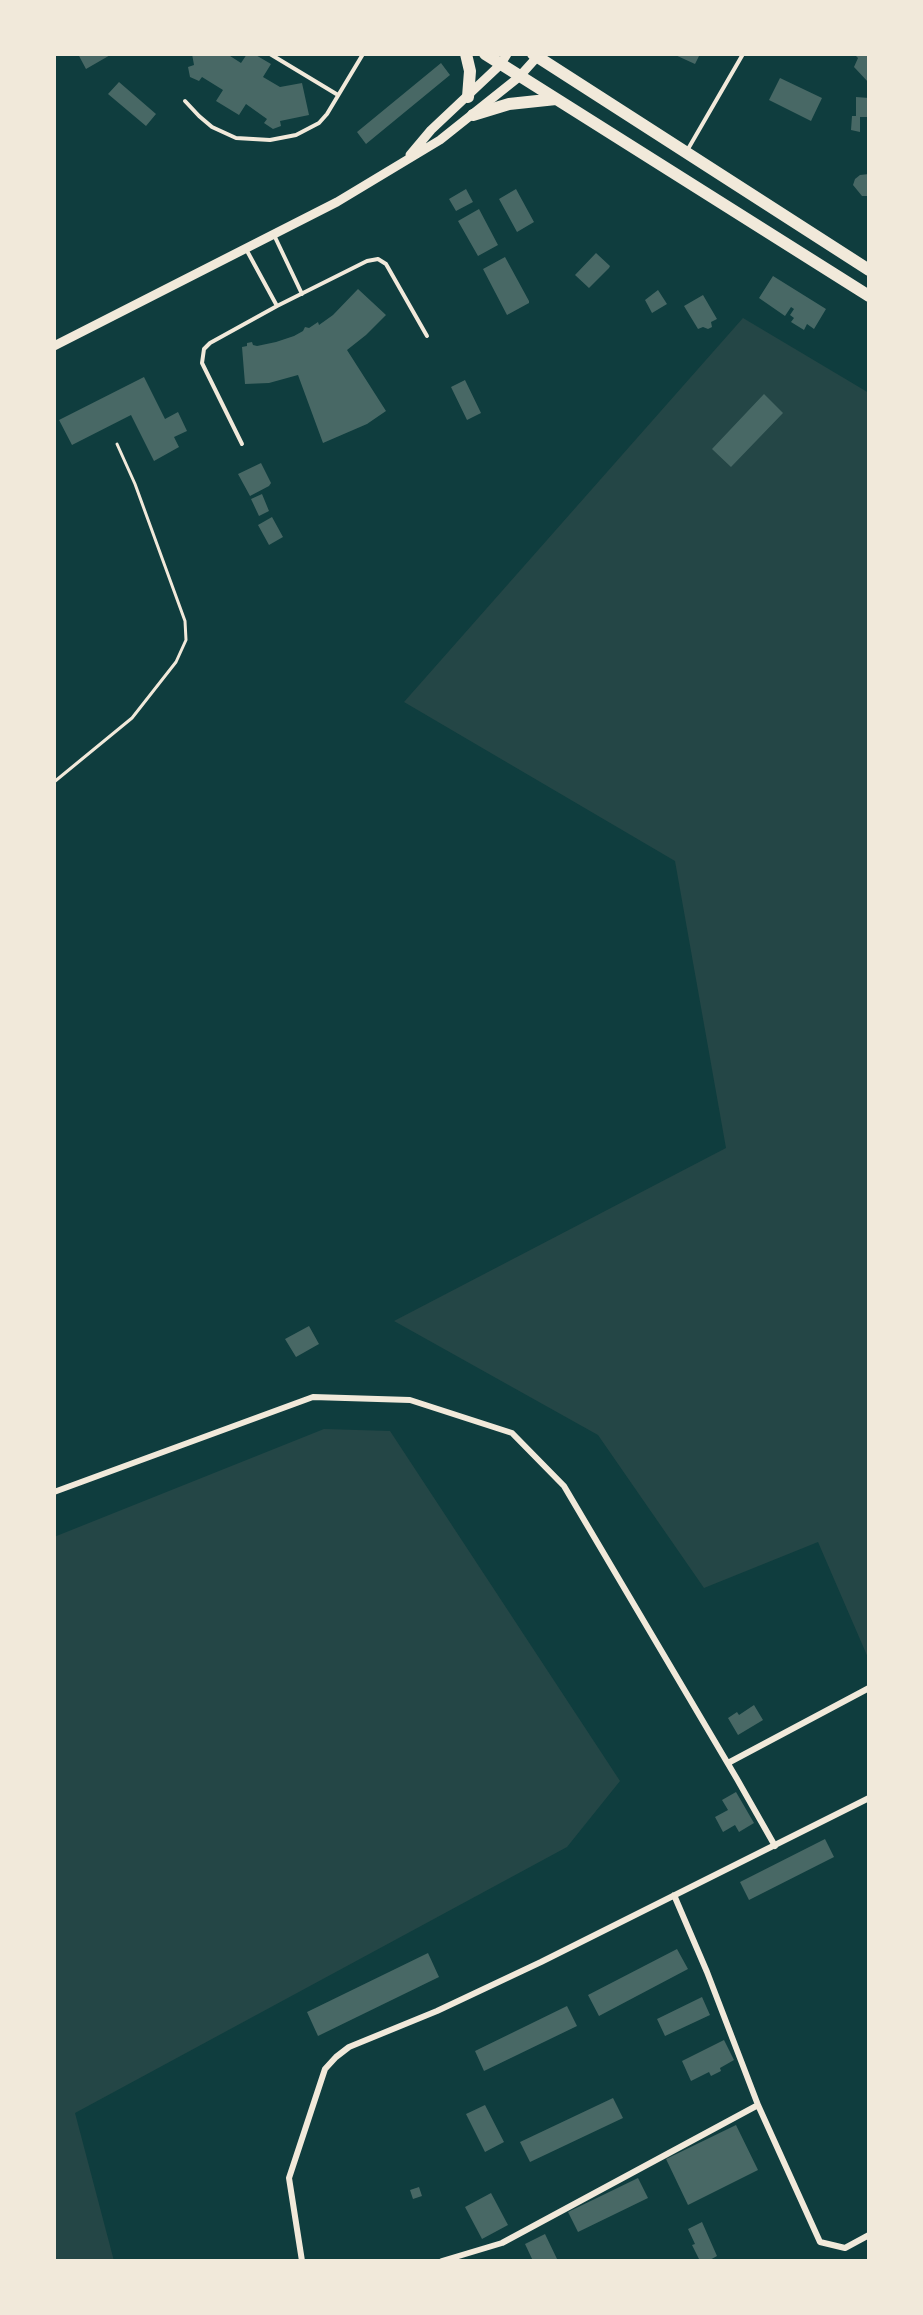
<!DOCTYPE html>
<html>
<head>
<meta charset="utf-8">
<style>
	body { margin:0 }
	#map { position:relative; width:923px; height:2315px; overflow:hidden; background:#0f3d3e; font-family:"Fira Sans Condensed",sans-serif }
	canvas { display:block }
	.frame { position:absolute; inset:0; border:56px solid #f1e9da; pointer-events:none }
</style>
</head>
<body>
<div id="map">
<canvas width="923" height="2315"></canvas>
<div class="frame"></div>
</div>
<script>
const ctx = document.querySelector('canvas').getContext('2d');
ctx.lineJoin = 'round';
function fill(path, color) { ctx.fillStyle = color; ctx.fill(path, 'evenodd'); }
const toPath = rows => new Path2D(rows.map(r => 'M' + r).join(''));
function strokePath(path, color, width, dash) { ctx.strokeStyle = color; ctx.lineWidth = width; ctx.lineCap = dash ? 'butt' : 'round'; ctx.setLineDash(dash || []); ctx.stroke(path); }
const green = toPath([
	[743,318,869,393,869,1660,818,1542,704,1588,598,1435,394,1321,726,1148,675,861,404,702],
	[324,1429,390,1431,620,1781,567,1847,75,2113,114,2261,54,2261,54,1537]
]);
const building = toPath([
	[78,54,112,54,86,69],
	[192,54,227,54,241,63,247,54,254,54,271,64,263,77,280,87,302,83,309,115,280,121,281,126,273,129,264,123,267,119,246,104,239,115,216,101,223,90,202,77,199,81,190,77,188,67,194,65],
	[673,54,700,54,695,64],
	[854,54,869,54,869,83,854,67,858,58],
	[441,63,450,75,366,144,357,132],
	[780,78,822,98,811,121,769,100],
	[119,82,156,114,146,126,108,94],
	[856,97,869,98,869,117,860,117,860,132,851,130,852,116,856,116],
	[869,174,869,196,862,196,853,185,855,179,860,175],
	[466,189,473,202,456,211,449,199],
	[516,189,534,222,517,232,499,199],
	[479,209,498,245,478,256,458,221],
	[596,253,610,266,609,268,589,288,575,275],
	[505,257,529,301,529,303,507,315,483,269],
	[773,276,826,309,814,329,807,324,804,330,791,322,794,318,790,315,794,309,791,307,785,316,759,298],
	[358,289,386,315,366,335,347,350,386,411,367,424,323,443,298,375,269,383,245,384,242,347,247,346,247,343,252,342,253,345,257,346,276,342,294,336,303,331,305,327,309,328,318,322,319,325,333,315],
	[658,290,667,304,652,313,645,300],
	[703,295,717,319,711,322,712,327,708,329,703,327,698,329,684,306],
	[144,377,165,419,178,412,187,431,174,437,179,447,154,461,131,415,72,445,59,420],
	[465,380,481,413,467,420,451,387],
	[764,394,783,413,731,467,712,449],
	[261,463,271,483,269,486,250,496,238,474],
	[262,494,269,511,259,516,251,499],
	[272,517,283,537,269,545,258,525],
	[309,1326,319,1344,296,1357,285,1339],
	[754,1705,763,1720,738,1735,728,1718,737,1712,739,1715],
	[736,1792,754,1823,739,1832,735,1825,723,1832,715,1817,728,1810,722,1800],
	[825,1839,834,1857,749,1900,740,1882],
	[677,1949,688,1969,599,2016,588,1995],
	[428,1953,439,1977,318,2036,307,2012],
	[702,1997,710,2015,665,2036,657,2019],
	[567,2006,577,2026,484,2071,475,2051],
	[724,2040,734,2060,720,2068,721,2071,711,2076,709,2072,691,2081,682,2061],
	[613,2098,623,2118,530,2162,520,2142],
	[485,2105,504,2142,485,2152,466,2114],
	[736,2125,758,2170,688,2205,666,2159],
	[638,2178,648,2198,578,2232,568,2212],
	[419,2187,422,2196,413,2199,410,2190],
	[491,2193,508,2225,482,2239,465,2207],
	[702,2222,717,2256,708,2261,700,2261,692,2245,695,2244,688,2229],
	[545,2234,558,2261,533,2261,525,2244]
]);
const path = toPath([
	[54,782,132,718,176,662,186,640,185,621,135,484,117,444]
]);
const service = toPath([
	[270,54,338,95],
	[185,101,199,116,212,127,236,138,270,140,296,135,319,123,327,114,363,54],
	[688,149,743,54],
	[274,235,302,294],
	[246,249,277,306],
	[242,444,202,363,204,349,210,343,277,306,367,261,378,259,386,264,427,336]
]);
const minor = toPath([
	[54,1492,313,1397,410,1400,512,1433,564,1486,737,1779,775,1846],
	[728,1763,869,1688],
	[674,1895,707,1972,758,2105,820,2242,845,2248,869,2235],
	[302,2261,289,2178,325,2069,336,2057,349,2047,437,2011,541,1962,869,1798],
	[442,2261,502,2243,758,2105]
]);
const tertiary = toPath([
	[410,155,431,130,500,65,507,54],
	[54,346,337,202,440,140,519,77,537,57]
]);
const primary = toPath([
	[466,54,470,71,468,97],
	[485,54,869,296],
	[533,54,869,270],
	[473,115,509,104,556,99]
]);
fill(green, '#244646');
fill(building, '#486865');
strokePath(path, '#f1e9da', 3);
strokePath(service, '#f1e9da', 4);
strokePath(minor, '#f1e9da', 6);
strokePath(tertiary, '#f1e9da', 9);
strokePath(primary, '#f1e9da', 12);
</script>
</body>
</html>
